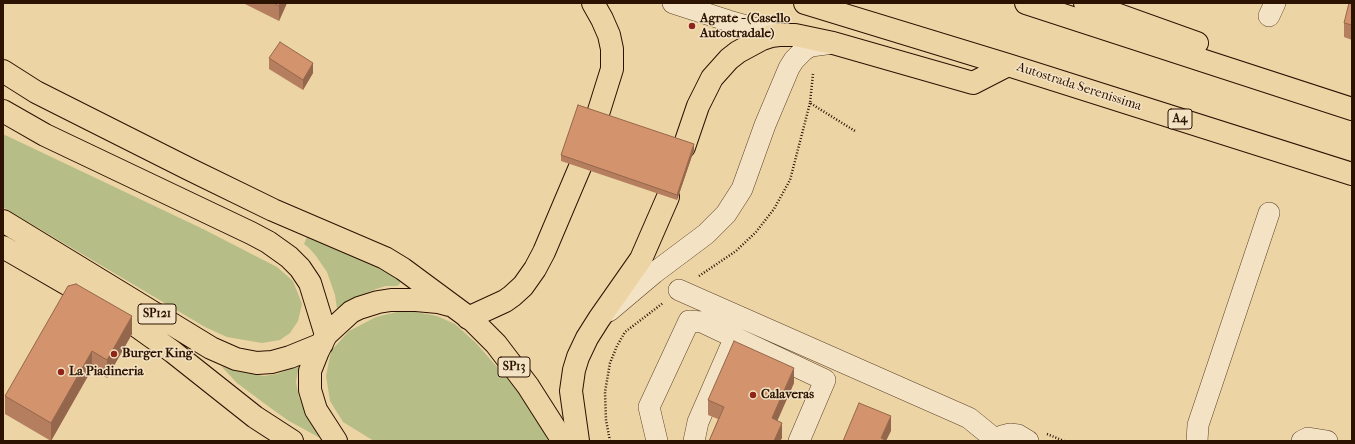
<!DOCTYPE html>
<html>
<head>
<meta charset="utf-8">
<style>
	body { margin:0 }
	#map { position:relative; width:1355px; height:444px; overflow:hidden; background:#edd4a5; font-family:"IM FELL French Canon",serif }
	canvas { display:block }
	.frame { position:absolute; inset:0; border:4px solid #2c1200; pointer-events:none }
</style>
</head>
<body>
<div id="map">
<canvas width="1355" height="444"></canvas>
<div class="frame"></div>
</div>
<script>
const ctx = document.querySelector('canvas').getContext('2d');
ctx.lineJoin = 'round';
function fill(path, color) { ctx.fillStyle = color; ctx.fill(path, 'evenodd'); }
const toPath = rows => new Path2D(rows.map(r => 'M' + r).join(''));
function strokePath(path, color, width, dash) { ctx.strokeStyle = color; ctx.lineWidth = width; ctx.lineCap = dash ? 'butt' : 'round'; ctx.setLineDash(dash || []); ctx.stroke(path); }
function write(font, color, halo, rows, align = 'center') {
  ctx.font = font + ' "IM FELL French Canon",serif'; ctx.lineWidth = 3; ctx.setLineDash([]); ctx.textBaseline = 'middle'; ctx.strokeStyle = halo; ctx.fillStyle = color; for (const [text, x, y, turn = 0] of rows) {
    ctx.save(); ctx.translate(x, y); ctx.rotate((+turn || 0) * Math.PI / 180); ctx.textAlign = isNaN(turn) ? turn : align; if (halo) ctx.strokeText(text, 0, 0); ctx.fillText(text, 0, 0); ctx.restore();
  }
}
const green = toPath([
	[3,134,203,229,277,267,293,281,302,304,298,321,290,333,280,340,262,343,227,337,205,327,3,207],
	[308,234,369,260,401,280,400,283,399,285,396,286,386,286,376,289,351,300,337,309,335,295,327,272,316,256,309,248,304,244],
	[405,310,437,316,455,324,476,343,519,392,537,419,548,441,374,441,343,422,330,401,326,376,331,351,349,331,376,317],
	[221,366,236,371,264,376,277,374,299,366,296,382,299,397,306,413,322,439,289,421,272,409,237,383]
]);
const path = toPath([
	[813,74,810,103,855,131],
	[699,276,736,251,756,232,774,209,790,180,810,103],
	[1047,434,1064,441],
	[610,441,606,420,605,392,610,363,617,346,625,332,663,303]
]);
const minor = toPath([
	[673,3,729,21,779,35],
	[1269,16,1275,3],
	[679,290,969,418,996,440],
	[609,311,654,273,706,234,726,214,742,189,765,125,789,68,794,60,804,50,811,46,833,43],
	[657,441,649,407,689,321,702,322,825,380,799,441],
	[694,441,698,422,735,337],
	[995,441,1002,436,1010,434,1018,435,1028,441],
	[1197,441,1198,425,1269,213],
	[1302,441,1308,438,1327,441]
]);
const major = toPath([
	[3,71,36,92,189,169,273,210,385,258,403,269,472,320,496,344,528,386,563,441],
	[3,111,45,135,251,233,268,242,289,257,300,268,310,283,326,335],
	[3,221,211,348,236,359,257,363,272,362,290,357,322,344],
	[3,247,100,303,131,322,173,352,255,417,292,441],
	[336,441,316,410,310,390,310,371,318,351,326,335,351,312,359,308,378,302,391,300,416,300,438,302,449,305]
]);
const highway = toPath([
	[593,3,602,19,609,35,612,49,612,69,597,117],
	[805,3,1008,65,1352,174],
	[1026,3,1352,109],
	[1085,3,1197,43],
	[684,147,698,106,712,78,729,59,738,52,762,39,771,36,779,35,795,35,833,43,973,83,1008,65],
	[468,318,505,301,512,296,523,286,535,269,544,252,580,167],
	[578,441,571,391,574,370,578,357,587,338,599,319,641,259,668,197]
]);
const wall = toPath([
	[243,3,287,3,279,21],
	[1352,3,1352,40,1344,37,1344,23],
	[269,58,313,73,303,90,269,69],
	[694,150,677,200,561,161,561,155],
	[76,284,132,334,107,378,92,369,51,441,5,414,5,396],
	[794,383,777,421,782,438,780,441,709,441,718,419,708,415,708,400]
]);
const shadedWall = toPath([
	[280,3,287,3,279,21,279,6],
	[313,63,313,73,303,90,303,80],
	[694,144,694,150,677,200,677,195],
	[132,316,132,334,107,378,107,360],
	[92,351,92,369,51,441,51,423],
	[794,368,794,383,772,433,772,418],
	[891,416,891,431,886,441,881,438],
	[782,423,782,438,780,441,774,441]
]);
const building = toPath([
	[273,3,280,3,279,6,273,3],
	[1349,3,1352,3,1352,25,1344,23,1349,3],
	[280,42,313,63,303,80,269,58,280,42],
	[578,105,694,144,677,195,561,155,578,105],
	[76,284,132,316,107,360,92,351,51,423,5,396,68,286,76,284],
	[734,341,794,368,772,418,782,423,774,441,709,441,724,407,708,400,734,341],
	[859,403,891,416,881,438,887,441,843,441,859,403]
]);
const markers = [
	[692,26,4,"#8f2418"],
	[114,354,4,"#8f2418"],
	[61,372,4,"#8f2418"],
	[753,395,4,"#8f2418"]
];
const shields = [
	[1180,119,24],
	[157,314,38],
	[514,367,32]
];
const shieldNames = [
	["A4",1180,119],
	["SP121",157,314],
	["SP13",514,367]
];
const poiNames = [
	["Agrate - (Casello",700,19],
	["Autostradale)",700,34],
	["Burger King",122,354],
	["La Piadineria",69,372],
	["Calaveras",761,395]
];
const streetNames = [
	["Autostrada Serenissima",1079,87,18]
];
fill(green, '#b7bd87');
strokePath(minor, '#5c4229', 22);
strokePath(major, '#2c1200', 24);
strokePath(highway, '#2c1200', 24);
strokePath(path, '#2c1200', 2.5, [1, 2]);
strokePath(minor, '#f3e3c4', 21);
strokePath(major, '#edd4a5', 22);
strokePath(highway, '#edd4a5', 22);
fill(wall, '#b57e5e');
fill(shadedWall, '#94674c');
fill(building, '#d3936d');
strokePath(building, '#94674c', 1);
for (const [x, y, r, color] of markers) { const dot = new Path2D(); dot.arc(x, y, r, 0, 2 * Math.PI); ctx.fillStyle = color; ctx.fill(dot); strokePath(dot, '#f3e3c4', 1.5); }
for (const [x, y, w] of shields) { const box = new Path2D(); box.roundRect(x - w / 2, y - 10, w, 20, 3); ctx.fillStyle = '#f3e3c4'; ctx.fill(box); strokePath(box, '#2c1200', 1); }
write('bold 12px', '#2c1200', null, shieldNames);
write('bold 13px', '#2c1200', '#f3e3c4', poiNames, 'left');
write('13px', '#2c1200', '#f3e3c4', streetNames);
</script>
</body>
</html>
